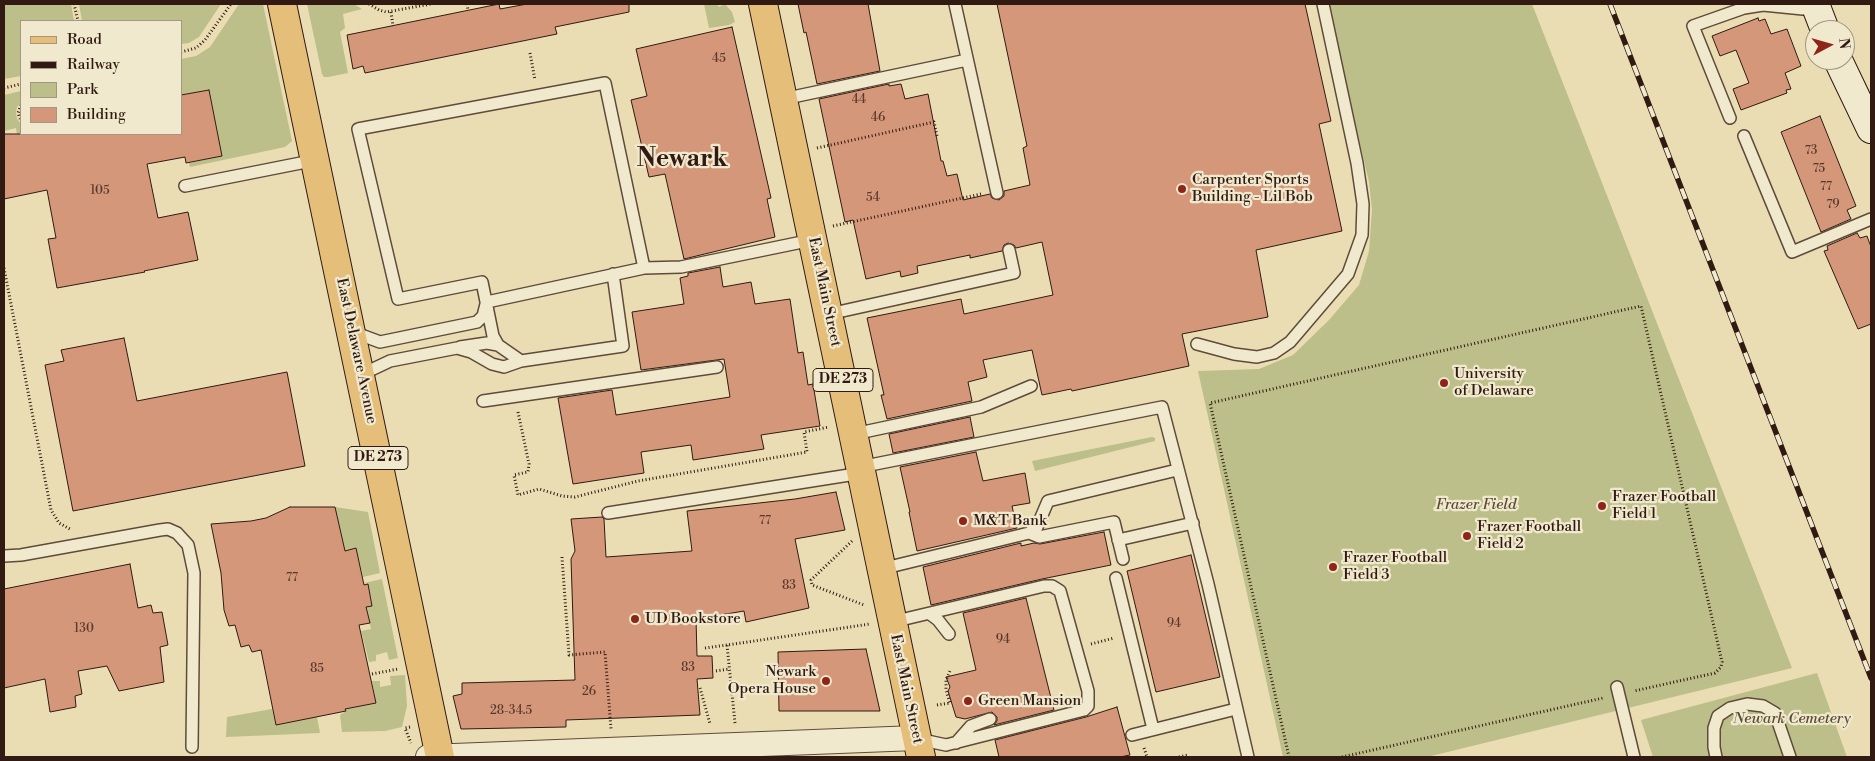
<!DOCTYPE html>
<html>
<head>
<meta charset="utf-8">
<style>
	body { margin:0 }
	#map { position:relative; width:1875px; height:761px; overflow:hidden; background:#eaddb3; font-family:"Libre Bodoni",serif }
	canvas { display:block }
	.frame { position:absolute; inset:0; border:5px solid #301a12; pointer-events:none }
	.legend { position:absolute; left:20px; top:20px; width:162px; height:115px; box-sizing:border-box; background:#f1e9ce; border:1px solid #a49683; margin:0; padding:6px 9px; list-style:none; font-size:15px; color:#301a12 }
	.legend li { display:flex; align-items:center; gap:10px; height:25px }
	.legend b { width:25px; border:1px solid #a49683 }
	.north { position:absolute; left:1805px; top:20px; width:50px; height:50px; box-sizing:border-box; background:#f1e9ce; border:1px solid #a49683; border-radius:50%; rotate:84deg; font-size:14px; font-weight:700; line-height:20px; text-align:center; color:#301a12 }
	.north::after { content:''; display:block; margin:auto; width:18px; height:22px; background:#8f2418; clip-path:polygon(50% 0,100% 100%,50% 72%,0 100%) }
</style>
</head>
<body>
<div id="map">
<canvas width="1875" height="761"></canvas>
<div class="frame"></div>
<ul class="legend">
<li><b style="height:6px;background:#e5be7a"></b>Road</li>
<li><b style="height:6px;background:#301a12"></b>Railway</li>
<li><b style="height:14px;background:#bcbf89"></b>Park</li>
<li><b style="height:14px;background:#d59779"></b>Building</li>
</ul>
<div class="north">N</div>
</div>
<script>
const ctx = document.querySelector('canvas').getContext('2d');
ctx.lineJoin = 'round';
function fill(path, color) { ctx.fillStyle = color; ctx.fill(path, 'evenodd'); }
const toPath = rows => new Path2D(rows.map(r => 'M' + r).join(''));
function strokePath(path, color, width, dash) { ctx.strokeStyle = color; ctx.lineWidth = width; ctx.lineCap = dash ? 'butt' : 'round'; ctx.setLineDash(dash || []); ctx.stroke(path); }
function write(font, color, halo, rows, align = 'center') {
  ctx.font = font + ' "Libre Bodoni",serif'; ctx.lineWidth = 4.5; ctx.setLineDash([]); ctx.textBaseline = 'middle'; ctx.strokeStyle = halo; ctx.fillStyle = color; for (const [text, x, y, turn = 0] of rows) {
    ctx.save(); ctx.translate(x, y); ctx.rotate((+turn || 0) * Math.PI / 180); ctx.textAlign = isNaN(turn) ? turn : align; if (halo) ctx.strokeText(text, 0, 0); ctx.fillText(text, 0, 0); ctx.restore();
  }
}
const green = toPath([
	[4,4,71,4,74,21,21,21,21,76,4,79],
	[79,4,221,4,199,37,189,43,181,44,181,21,82,21],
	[239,4,263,4,292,141,285,147,190,167,189,163,222,156,209,90,181,95,181,59,196,56,210,47],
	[307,4,354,4,362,9,343,14,345,28,340,32,348,73,328,77,324,77,322,74],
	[704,4,717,4,719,7,725,4,732,12,735,22,729,25,709,28],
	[1327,4,1532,4,1792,668,1427,757,1283,757,1198,371,1259,369,1293,355,1329,320,1359,285,1369,251,1372,210,1369,182],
	[21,91,21,102,17,107,16,112,17,119,21,124,21,134,25,134,17,135,16,128,4,131,4,95],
	[1152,437,1155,438,1155,441,1035,471,1032,461],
	[335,507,368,512,380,573,363,577,356,549,345,551],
	[382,579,398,658,389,660,387,652,376,655,376,661,369,662,361,631,371,629,366,607,372,605,368,584,364,583],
	[1817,673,1847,757,1653,757,1641,720],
	[405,675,407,706,402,727,385,731,342,732,340,715,346,711,345,709,376,703,372,681,380,681,380,687,391,685,390,676],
	[272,709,276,725,317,717,320,733,226,737,227,717]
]);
const building = toPath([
	[499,4,500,9,527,4,629,4,629,12,555,27,557,34,498,46,365,73,363,66,353,69,347,35,499,4],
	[798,4,868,4,880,71,817,84,806,32,804,33,798,4],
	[997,4,1305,4,1331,121,1319,124,1342,231,1256,250,1268,317,1182,334,1189,366,1072,391,1071,389,1042,395,1032,350,983,360,987,377,968,382,972,401,887,419,881,395,884,395,867,318,961,299,964,314,1053,295,1042,242,1016,248,1014,245,1008,243,1004,245,1002,251,970,258,970,255,917,266,918,273,901,277,900,271,866,279,853,220,845,222,819,99,889,84,889,86,901,84,905,99,928,94,941,161,943,161,947,176,957,174,963,200,990,194,992,198,999,200,1004,196,1004,191,1030,185,1023,148,1027,146,997,4],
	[1758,18,1759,21,1765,19,1771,34,1787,29,1801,66,1785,73,1791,89,1786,90,1787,93,1741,110,1733,89,1749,83,1736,50,1720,56,1712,36,1758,18],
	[732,27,771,198,767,199,775,237,684,259,665,174,649,177,631,100,647,96,636,49,732,27],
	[209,90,222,156,186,163,185,157,147,164,158,218,188,212,198,260,144,271,145,272,57,288,48,239,56,238,47,190,4,199,4,134,181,134,181,95,209,90],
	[1820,116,1856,206,1847,210,1851,219,1821,232,1781,132,1820,116],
	[1857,233,1860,238,1867,236,1871,247,1871,324,1858,329,1824,251,1828,250,1827,246,1857,233],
	[720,267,723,287,751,282,755,304,790,299,798,353,803,352,808,385,813,384,820,426,761,435,764,449,693,460,691,445,641,452,644,473,573,484,558,398,612,390,616,415,730,397,724,359,641,370,632,312,684,304,680,278,688,276,688,273,720,267],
	[124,338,137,401,287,372,305,466,73,511,45,365,64,361,61,350,124,338],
	[970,417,974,437,893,453,889,434,970,417],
	[976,452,983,481,1025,473,1030,503,1012,506,1017,528,917,551,909,512,910,512,900,467,976,452],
	[836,492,845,530,795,539,809,608,746,622,744,611,696,619,697,656,712,656,713,678,697,679,700,715,566,720,566,727,461,729,453,696,462,694,462,683,575,680,571,559,575,551,571,519,602,517,604,519,606,557,692,551,687,511,795,499,836,492],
	[290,507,335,507,345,551,356,548,364,585,368,584,372,606,366,607,370,623,359,625,376,703,345,709,346,711,276,725,261,650,252,652,249,645,241,647,235,625,229,626,224,610,221,573,211,524,251,521,266,518,290,507],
	[1104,532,1111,565,1042,579,931,605,923,567,1021,543,1021,546,1034,543,1040,544,1104,532],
	[1191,555,1220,677,1156,692,1127,571,1191,555],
	[130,564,138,608,151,605,153,613,162,612,168,645,160,647,164,682,119,691,107,666,78,671,82,694,75,696,76,707,50,712,45,679,4,688,4,589,130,564],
	[1026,598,1054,710,994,725,997,721,997,717,992,712,965,719,956,717,948,691,950,687,946,677,976,670,963,613,1026,598],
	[866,649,880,711,779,711,778,652,866,649],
	[1117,707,1130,755,1120,757,999,757,995,740,1086,717,1117,707]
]);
const path = toPath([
	[74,4,78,21],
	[369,4,379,10,386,12,431,4],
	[467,4,468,10],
	[391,12,393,26],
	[181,52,196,48,205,40,231,4],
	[530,53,535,80],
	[4,88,21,84],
	[21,105,18,113,21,121],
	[817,148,934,122,937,136],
	[833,226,981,194],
	[4,268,51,510,59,523,70,529],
	[518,412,529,464,528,472,514,475,518,495,539,489,562,496,575,497,638,481,807,452,804,432,829,427],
	[852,541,811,580,812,585,864,605],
	[562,557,569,655,605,652,611,729],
	[1091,644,1114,638],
	[705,648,727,645],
	[716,671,729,669],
	[372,674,398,669],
	[700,688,710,724],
	[937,705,950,703,946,690,946,680,950,671],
	[735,723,727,645,870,624],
	[410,727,405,728,411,743],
	[1144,748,1147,757],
	[1179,757,1188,755,1188,757],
	[1289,757,1210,403,1641,306,1722,662,1721,667,1715,673,1634,691],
	[1342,757,1603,698]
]);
const lane = toPath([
	[955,4,997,193],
	[783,99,967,60],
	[1730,118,1693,26,1744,8,1763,5,1803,9,1815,4],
	[1744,136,1792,252,1871,219],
	[185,186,316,160],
	[487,302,644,268,681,267,812,240],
	[829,314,1014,273,1009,250],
	[353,332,380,342,477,322,483,316,486,304],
	[1197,344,1234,354,1257,357,1274,353,1290,342,1348,274,1362,235,1363,204,1357,163,1323,4],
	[498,345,493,336,482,282,398,299,358,129,605,83,644,268],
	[460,347,487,343,498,345,521,361],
	[361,378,371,370,390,361,457,348,471,352,492,364,504,367,521,361,623,346,613,274],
	[483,401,717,367],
	[854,434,981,407,1031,386],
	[860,467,1162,407,1208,584,1248,757],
	[608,513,862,473],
	[1029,533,1039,537,1114,522,1123,559],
	[1118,540,1193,523],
	[4,556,21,555,160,530,168,529,177,533,188,545,194,573,192,747],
	[881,569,1029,533,1037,527,1048,501,1177,470],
	[1116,578,1153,729],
	[930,614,938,620,949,634],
	[892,622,1044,586,1052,586,1060,591,1088,691,1088,706,1084,710,946,745,918,739],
	[1617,687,1634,757],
	[1132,735,1236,709],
	[956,743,971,726,990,719],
	[1716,757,1714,747,1714,728,1718,716,1730,708,1747,704,1763,706,1775,713,1790,757]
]);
const street = toPath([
	[428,757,916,738]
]);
const secondary = toPath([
	[1815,4,1825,30],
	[1838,60,1871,129]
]);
const primary = toPath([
	[282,4,440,757],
	[763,4,921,757]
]);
const rail = toPath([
	[1610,4,1871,678]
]);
const markers = [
	[1182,189,5,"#8f2418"],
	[1444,383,5,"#8f2418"],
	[1602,506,5,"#8f2418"],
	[963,521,5,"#8f2418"],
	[1467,536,5,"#8f2418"],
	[1333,567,5,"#8f2418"],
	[635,619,5,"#8f2418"],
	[826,681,5,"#8f2418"],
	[968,701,5,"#8f2418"]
];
const numberNames = [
	["45",719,59],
	["44",859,100],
	["46",878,118],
	["73",1811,151],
	["75",1819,169],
	["77",1826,187],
	["105",100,191],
	["54",873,198],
	["79",1833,205],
	["77",765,521],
	["77",292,578],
	["83",789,586],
	["94",1174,624],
	["130",84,629],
	["94",1003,640],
	["83",688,668],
	["85",317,669],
	["26",589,692],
	["28-34.5",511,711]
];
const shields = [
	[843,380,60],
	[378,458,60]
];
const shieldNames = [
	["DE 273",843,380],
	["DE 273",378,458]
];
const poiNames = [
	["Carpenter Sports",1192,180],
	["Building - Lil Bob",1192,197],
	["University",1454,374],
	["of Delaware",1454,391],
	["Frazer Football",1612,497],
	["Field 1",1612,514],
	["M&T Bank",973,521],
	["Frazer Football",1477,527],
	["Field 2",1477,544],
	["Frazer Football",1343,558],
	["Field 3",1343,575],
	["UD Bookstore",645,619],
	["Newark",816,672,"right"],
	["Opera House",816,689,"right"],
	["Green Mansion",978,701]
];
const streetNames = [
	["East Main Street",824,292,78],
	["East Delaware Avenue",356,351,78],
	["East Main Street",906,689,78]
];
const parkNames = [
	["Frazer Field",1476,505],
	["Newark Cemetery",1792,719]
];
const townNames = [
	["Newark",682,160]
];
fill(green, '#bcbf89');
fill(building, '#d59779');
strokePath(building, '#301a12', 1);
strokePath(lane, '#5e4b3a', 14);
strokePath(street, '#5e4b3a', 26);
strokePath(secondary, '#301a12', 30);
strokePath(primary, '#301a12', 30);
strokePath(path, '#301a12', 3, [1, 2.5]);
strokePath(lane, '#f1e9ce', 11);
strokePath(street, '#f1e9ce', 24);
strokePath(secondary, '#f1e9ce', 28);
strokePath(primary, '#e5be7a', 28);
strokePath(rail, '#301a12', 5.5);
strokePath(rail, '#f1e9ce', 4, [11]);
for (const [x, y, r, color] of markers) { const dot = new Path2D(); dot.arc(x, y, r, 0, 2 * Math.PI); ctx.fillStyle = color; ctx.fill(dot); strokePath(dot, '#f1e9ce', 2); }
write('12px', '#59392c', null, numberNames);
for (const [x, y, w] of shields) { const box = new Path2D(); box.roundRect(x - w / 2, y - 11.5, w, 23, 4); ctx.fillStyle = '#f1e9ce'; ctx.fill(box); strokePath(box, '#301a12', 1); }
write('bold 14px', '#301a12', null, shieldNames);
write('15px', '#301a12', '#f1e9ce', poiNames, 'left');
write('15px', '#301a12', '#f1e9ce', streetNames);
write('italic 15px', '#5a4c36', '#f1e9ce', parkNames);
write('bold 25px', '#301a12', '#f1e9ce', townNames);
</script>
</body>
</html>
